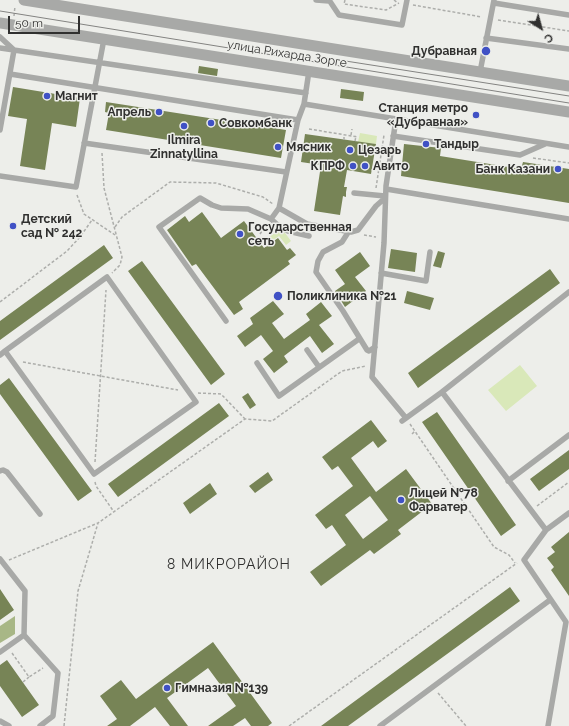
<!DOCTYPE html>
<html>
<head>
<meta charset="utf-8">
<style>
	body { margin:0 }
	#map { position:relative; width:569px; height:726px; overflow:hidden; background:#edeeea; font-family:Raleway,sans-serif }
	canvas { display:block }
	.north { position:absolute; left:521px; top:8px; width:40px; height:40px; -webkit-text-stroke:3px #edeeea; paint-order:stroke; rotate:143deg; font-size:11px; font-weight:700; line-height:16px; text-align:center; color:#30302f }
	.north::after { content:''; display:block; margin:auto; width:14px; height:18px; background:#30302f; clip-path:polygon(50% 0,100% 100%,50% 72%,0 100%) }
	.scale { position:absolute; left:8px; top:16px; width:72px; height:18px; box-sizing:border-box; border:2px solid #30302f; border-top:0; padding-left:5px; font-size:12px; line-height:14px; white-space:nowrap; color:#30302f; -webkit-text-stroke:3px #edeeea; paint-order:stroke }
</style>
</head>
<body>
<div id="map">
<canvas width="569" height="726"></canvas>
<div class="north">С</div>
<div class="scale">50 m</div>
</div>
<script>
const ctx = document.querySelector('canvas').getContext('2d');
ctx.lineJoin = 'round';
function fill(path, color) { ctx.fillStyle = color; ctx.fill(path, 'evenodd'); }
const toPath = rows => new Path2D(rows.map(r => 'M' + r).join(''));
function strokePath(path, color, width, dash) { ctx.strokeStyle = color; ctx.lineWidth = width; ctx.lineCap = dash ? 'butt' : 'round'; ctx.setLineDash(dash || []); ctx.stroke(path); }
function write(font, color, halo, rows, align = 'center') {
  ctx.font = font + ' Raleway,sans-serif'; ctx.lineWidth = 3; ctx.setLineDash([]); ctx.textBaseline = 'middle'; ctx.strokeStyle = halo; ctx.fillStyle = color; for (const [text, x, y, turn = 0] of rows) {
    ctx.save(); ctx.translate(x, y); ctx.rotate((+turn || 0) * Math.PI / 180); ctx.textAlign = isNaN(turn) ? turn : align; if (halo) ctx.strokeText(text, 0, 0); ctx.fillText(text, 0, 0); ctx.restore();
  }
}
const green = toPath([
	[360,133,377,136,376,144,358,142],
	[278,231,285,233,291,241,286,245,279,236,269,243,269,237],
	[520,365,537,386,506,411,488,390]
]);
const forest = toPath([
	[15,616,15,634,0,643,0,626]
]);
const building = toPath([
	[199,66,218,69,217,76,198,73],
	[13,87,80,98,76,127,52,123,45,170,20,166,27,119,8,116],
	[341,89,364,92,363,101,340,98],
	[106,102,286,130,281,158,106,130,109,113,105,112],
	[305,134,376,144,371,174,347,170,344,187,347,187,346,192,346,197,343,196,340,215,314,211,321,165,301,162],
	[404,144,441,148,440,156,521,169,523,162,569,169,569,203,401,176],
	[202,212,221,238,244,221,264,248,278,238,287,250,290,248,296,255,288,261,290,264,239,302,243,309,234,315,196,264,192,266,167,230,185,216,189,222],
	[104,245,113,258,0,340,0,321],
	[391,249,417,253,415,272,388,268],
	[438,251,445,253,441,268,433,266],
	[360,252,370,266,355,277,366,291,345,307,335,291,345,284,335,270],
	[142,261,225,374,211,385,128,271],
	[550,269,560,283,418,388,408,373],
	[407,291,434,298,430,310,404,303],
	[273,301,284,314,272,323,284,339,310,320,306,314,321,302,332,316,319,325,334,344,322,353,310,336,284,356,288,362,274,373,263,359,273,351,261,335,245,347,237,336,253,324,250,318],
	[9,378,92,491,78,501,0,394,0,385],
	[248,393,256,405,250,409,242,397],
	[219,403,229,416,118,497,108,484],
	[437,412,516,525,501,536,422,422],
	[371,420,387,441,378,448,373,441,351,458,376,492,406,469,432,504,398,530,401,534,374,554,370,550,321,586,310,572,346,545,332,525,326,529,315,515,353,486,338,466,332,470,322,457],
	[370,496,388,520,363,539,345,515],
	[569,450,569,469,539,491,530,479],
	[268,472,273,480,255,493,249,486],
	[210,483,217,494,190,514,183,503],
	[569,532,569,596,551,570,554,567,547,558,555,552,551,547],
	[510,587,520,601,348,726,321,726],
	[0,589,14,610,0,620],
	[213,642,272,723,268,726,251,726,245,718,233,726,208,726,236,706,208,668,167,698,188,726,170,726,155,707,130,726,107,726,117,719,100,696,121,680,136,699],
	[7,660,39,705,22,717,0,686,0,665]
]);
const path = toPath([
	[345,0,344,4,386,10,399,3],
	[394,0,398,3],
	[413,5,482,17],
	[14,16,15,6],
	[498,20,569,31],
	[309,129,358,137],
	[351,135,352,129],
	[344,140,344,135],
	[355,141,356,136],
	[102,153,104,188,122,257,120,265,112,273],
	[533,158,569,163],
	[376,188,384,135],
	[77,195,84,214,115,235],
	[115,227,122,217,170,182,216,183,263,197,273,204],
	[260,234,266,225],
	[364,235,376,237],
	[0,302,67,251,80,237,92,220],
	[23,362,178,390],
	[198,393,221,394,245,419],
	[410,424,494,547,509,555,515,563],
	[412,434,415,431],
	[95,462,106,290],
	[95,482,96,486,114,512],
	[537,506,569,482],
	[9,560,98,523],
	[12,653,29,677,43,668],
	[23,682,29,677],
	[438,693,466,726],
	[64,726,78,591,98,523,245,419,272,421,342,371,366,366],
	[289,726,517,563]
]);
const service = toPath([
	[316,0,329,1],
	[329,0,339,15,402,25,407,0],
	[494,3,569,15],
	[0,37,14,50,0,130],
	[486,38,569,49],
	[0,48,306,93],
	[309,71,304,104,569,147],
	[480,72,494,0],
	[10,74,298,120],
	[396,119,386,186,384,243,372,377,406,418],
	[393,136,520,155,545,144],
	[84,143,286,172],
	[0,176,76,187,104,39],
	[386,189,569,219],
	[354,193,385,196],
	[279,208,307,224,351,232,358,230,376,206,385,198],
	[271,219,281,228,288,231,309,236],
	[349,231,342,242,323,252,318,261,316,272,343,311,367,350,369,351,375,347],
	[381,273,426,281,430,252],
	[226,321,159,227,200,198,212,205,221,208,248,209,271,219,279,208,298,120,304,104],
	[307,350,319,367],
	[0,355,5,351,107,277,196,402,94,474,5,351],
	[257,363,279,396,359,339],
	[442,392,569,292],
	[402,421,442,392,546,530,524,560,566,622,548,726],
	[0,471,3,470,7,472,40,514],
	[508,481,569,435],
	[546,530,569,513],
	[0,559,25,591,24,635,58,673,53,716,40,726],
	[0,652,24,635],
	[0,721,9,726],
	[380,726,550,600]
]);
const tertiary = toPath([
	[24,0,569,86],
	[0,23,569,112]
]);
const tram = toPath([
	[0,11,569,103],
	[320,57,569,96]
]);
const markers = [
	[486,51,5,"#4051c5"],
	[47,96,4,"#4051c5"],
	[159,112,4,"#4051c5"],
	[476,115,4,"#4051c5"],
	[211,123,4,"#4051c5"],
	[184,126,4,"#4051c5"],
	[426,144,4,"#4051c5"],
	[278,147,4,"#4051c5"],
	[350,150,4,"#4051c5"],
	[353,166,4,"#4051c5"],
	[365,166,4,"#4051c5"],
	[558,169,4,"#4051c5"],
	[13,226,4,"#4051c5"],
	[240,234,4,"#4051c5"],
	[278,296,5,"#4051c5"],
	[401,500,4,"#4051c5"],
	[167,688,4,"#4051c5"]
];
const poiNames = [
	["Дубравная",477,51,"right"],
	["Магнит",55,96],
	["Станция метро",468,108,"right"],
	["«Дубравная»",468,122,"right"],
	["Апрель",151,112,"right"],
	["Совкомбанк",219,123],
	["Ilmira",184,140,"center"],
	["Zinnatyllina",184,154,"center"],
	["Тандыр",434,144],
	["Мясник",286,147],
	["Цезарь",358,150],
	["КПРФ",345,166,"right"],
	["Авито",373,166],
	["Банк Казани",550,169,"right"],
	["Детский",21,219],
	["сад № 242",21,233],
	["Государственная",248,227],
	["сеть",248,241],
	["Поликлиника №21",287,296],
	["Лицей №78",409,493],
	["Фарватер",409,507],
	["Гимназия №139",175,688]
];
const streetNames = [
	["улица Рихарда Зорге",287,54,9]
];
const quarterNames = [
	["8 МИКРОРАЙОН",229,565]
];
fill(green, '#d9e8b9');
fill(forest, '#a8b786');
fill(building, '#778456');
strokePath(path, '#adaeab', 1.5, [3, 2]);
strokePath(service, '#a8a9a7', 5.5);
strokePath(tertiary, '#a8a9a7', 11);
strokePath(tram, '#838381', 1);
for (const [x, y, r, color] of markers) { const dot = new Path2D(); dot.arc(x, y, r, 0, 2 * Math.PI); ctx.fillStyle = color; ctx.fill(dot); strokePath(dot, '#edeeea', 1.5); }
write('bold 12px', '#30302f', '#edeeea', poiNames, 'left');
write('12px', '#30302f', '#edeeea', streetNames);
ctx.letterSpacing = '1px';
write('14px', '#30302f', '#edeeea', quarterNames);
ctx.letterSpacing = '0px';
</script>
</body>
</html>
